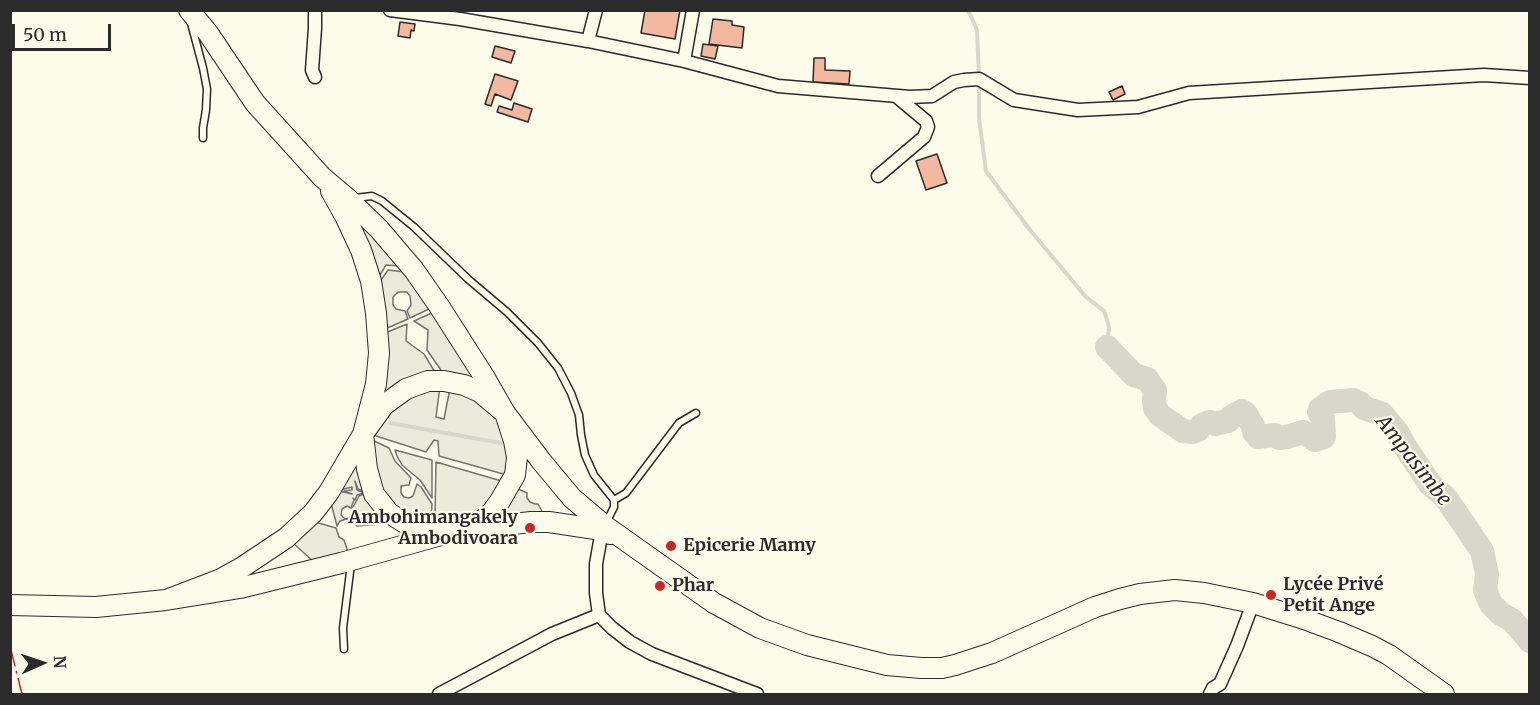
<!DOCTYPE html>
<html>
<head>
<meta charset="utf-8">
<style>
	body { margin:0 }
	#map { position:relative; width:1540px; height:705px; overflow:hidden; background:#fdfbea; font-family:Merriweather,serif }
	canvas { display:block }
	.frame { position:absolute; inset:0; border:12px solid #2b2b2b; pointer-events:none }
	.north { position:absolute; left:12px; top:633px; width:60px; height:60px; -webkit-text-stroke:4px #fdfbea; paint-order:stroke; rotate:87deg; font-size:16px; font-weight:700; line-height:24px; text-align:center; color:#2b2b2b }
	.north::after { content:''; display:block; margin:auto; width:21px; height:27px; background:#2b2b2b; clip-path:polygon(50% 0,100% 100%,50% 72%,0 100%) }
	.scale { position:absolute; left:12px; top:24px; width:99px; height:27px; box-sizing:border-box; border:3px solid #2b2b2b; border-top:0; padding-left:8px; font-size:18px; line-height:21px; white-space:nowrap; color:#2b2b2b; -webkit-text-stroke:4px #fdfbea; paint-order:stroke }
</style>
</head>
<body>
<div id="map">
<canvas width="1540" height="705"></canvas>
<div class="frame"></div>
<div class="north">N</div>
<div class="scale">50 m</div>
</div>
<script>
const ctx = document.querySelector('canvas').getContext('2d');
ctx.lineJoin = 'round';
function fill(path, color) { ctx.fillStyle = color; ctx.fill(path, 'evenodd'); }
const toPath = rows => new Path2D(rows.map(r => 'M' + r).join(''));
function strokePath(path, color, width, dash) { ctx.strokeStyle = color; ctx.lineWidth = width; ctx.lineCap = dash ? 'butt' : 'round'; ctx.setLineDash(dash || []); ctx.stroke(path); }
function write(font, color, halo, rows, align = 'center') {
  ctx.font = font + ' Merriweather,serif'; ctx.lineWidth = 4.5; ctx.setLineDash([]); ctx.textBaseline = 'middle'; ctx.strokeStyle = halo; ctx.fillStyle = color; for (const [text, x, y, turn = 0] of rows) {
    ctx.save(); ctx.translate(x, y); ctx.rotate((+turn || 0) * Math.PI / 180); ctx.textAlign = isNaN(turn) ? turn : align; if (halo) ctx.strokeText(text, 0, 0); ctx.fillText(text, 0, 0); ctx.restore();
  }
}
const green = toPath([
	[357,218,400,266,386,265,377,280,357,218],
	[388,270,405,272,431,308,410,318,407,311,411,305,410,296,407,292,398,292,393,297,393,305,396,309,405,311,408,319,385,329,379,283,388,270],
	[434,312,478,382,443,373,427,350,428,330,414,321,434,312],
	[407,324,406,341,424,354,436,374,379,399,385,333,407,324],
	[440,386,436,417,444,419,450,388,468,393,496,416,509,449,507,475,439,456,438,441,434,440,426,452,373,435,397,402,440,386],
	[372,440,389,448,395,461,411,478,409,485,401,486,401,493,404,497,409,498,413,496,417,484,421,487,432,504,431,523,401,515,379,488,372,440],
	[395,450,432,460,432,498,420,480,402,465,397,456,395,450],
	[358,460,366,492,358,489,355,481,357,490,364,493,357,495,355,500,353,498,354,500,351,508,347,506,342,509,341,515,345,519,350,518,353,515,352,509,359,496,366,493,394,523,357,526,354,521,346,519,340,521,337,526,331,503,339,491,352,494,344,491,352,490,352,487,340,490,358,460],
	[436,462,505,482,476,518,440,525,435,517,436,462],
	[516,488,527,493,527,498,530,502,535,504,538,504,545,517,490,522,516,488],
	[315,522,336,528,339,537,344,540,349,555,315,563,293,543,315,522]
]);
const stream = toPath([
	[968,10,977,30,979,76],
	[979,83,979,118,986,171,1030,230,1086,297,1104,311,1109,327,1107,347],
	[390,423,501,443]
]);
const river = toPath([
	[1107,347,1134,375,1147,379,1155,390,1154,401,1155,408,1160,415,1183,431,1192,432,1198,430,1202,425,1210,422,1215,424,1228,421,1231,417,1242,411,1246,414,1253,426,1254,432,1258,437,1275,435,1279,438,1287,437,1303,432,1315,440,1324,437,1323,419,1319,412,1320,409,1330,402,1353,400,1360,403,1364,408,1382,414,1397,432,1406,448,1430,484,1446,498,1482,551,1487,574,1485,590,1491,604,1501,614,1512,620,1530,641]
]);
const building = toPath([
	[645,10,680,10,675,39,641,33,645,10],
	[713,19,732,21,732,25,744,27,742,48,709,44,713,19],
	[400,22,415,24,414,31,411,30,410,38,398,36,400,22],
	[703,44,718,46,715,59,701,56,703,44],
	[495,46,515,51,511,63,492,57,495,46],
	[814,58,825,58,825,70,850,71,849,84,813,82,814,58],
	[495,74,518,81,511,100,495,94,491,106,485,104,495,74],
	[1122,86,1125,94,1113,100,1109,92,1122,86],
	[514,103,532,109,528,122,497,112,499,106,512,110,514,103],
	[937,154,947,183,926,190,916,161,937,154]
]);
const service = toPath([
	[191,23,203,68,207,89,206,110,203,128,203,138],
	[355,198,372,196,382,201,414,227,468,279,507,312,538,343,558,368,571,393,579,415,581,435,585,455,594,475,614,500,614,507,606,523],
	[614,500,626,493,679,423,696,413],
	[344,649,343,628,351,564]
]);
const minor = toPath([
	[390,10,460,19,588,41,684,61,778,86,910,97,932,96,954,82,964,80,979,79,1014,100,1078,110,1138,107,1189,93,1484,75,1530,78],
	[588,41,596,10],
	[684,61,693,10],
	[315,77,312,70,315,28,315,10],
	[878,176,924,137,928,127,926,121,896,96],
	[604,527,602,530,596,564,596,593,599,615,612,628,630,642,652,654,757,694],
	[439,694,552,634,599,615],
	[1210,694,1213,688,1220,684,1237,646,1253,603]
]);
const primary = toPath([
	[331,191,345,216,361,250,371,281,376,313,379,353,376,384,363,434,367,469,374,494,389,513,405,523,432,533,441,532],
	[470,529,531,522,549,522,602,530,610,534],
	[166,600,221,579,241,568,286,538,313,513,329,492,363,434,384,405,406,389,428,381,444,381,464,385,480,392,505,413,542,462,572,498,605,526,714,603,760,628,807,645,887,665,921,668,942,668,955,665,992,653,1095,607,1120,599,1140,594,1175,590,1204,593,1253,603,1304,619,1339,632,1372,646,1389,655,1444,694],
	[10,605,96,607,166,600,240,588,341,563,459,530,483,520,492,512,500,501,515,475,517,457,514,441,505,413,485,378,439,306,414,270,379,229,348,199,322,177,255,103,208,33,189,10]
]);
const power = toPath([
	[10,646,22,694]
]);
const markers = [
	[530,528,6,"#c62828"],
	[671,546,6,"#c62828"],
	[660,586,6,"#c62828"],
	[1271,595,6,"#c62828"]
];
const poiNames = [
	["Ambohimangakely",518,518,"right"],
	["Ambodivoara",518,539,"right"],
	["Epicerie Mamy",683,546],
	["Lycée Privé",1283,585],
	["Petit Ange",1283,606],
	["Phar",672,586]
];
const waterNames = [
	["Ampasimbe",1413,461,52]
];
fill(green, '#ecebdb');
strokePath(green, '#74746e', 1.5);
strokePath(stream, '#d8d7c9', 4);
strokePath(river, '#d8d7c9', 24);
fill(building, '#f2b8a0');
strokePath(building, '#2b2b2b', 1.5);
strokePath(service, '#2b2b2b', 9);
strokePath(minor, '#2b2b2b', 15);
strokePath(primary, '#2b2b2b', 22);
strokePath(service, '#fdfbea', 6);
strokePath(minor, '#fdfbea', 12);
strokePath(primary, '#fdfbea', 20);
strokePath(power, '#c62828', 1.5, [21, 4.5, 3, 4.5]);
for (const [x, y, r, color] of markers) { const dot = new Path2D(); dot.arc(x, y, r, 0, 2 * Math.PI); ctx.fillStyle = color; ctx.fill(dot); strokePath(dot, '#fdfbea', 2); }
write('bold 18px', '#2b2b2b', '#fdfbea', poiNames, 'left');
write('italic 20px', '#2b2b2b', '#fdfbea', waterNames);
</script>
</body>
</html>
